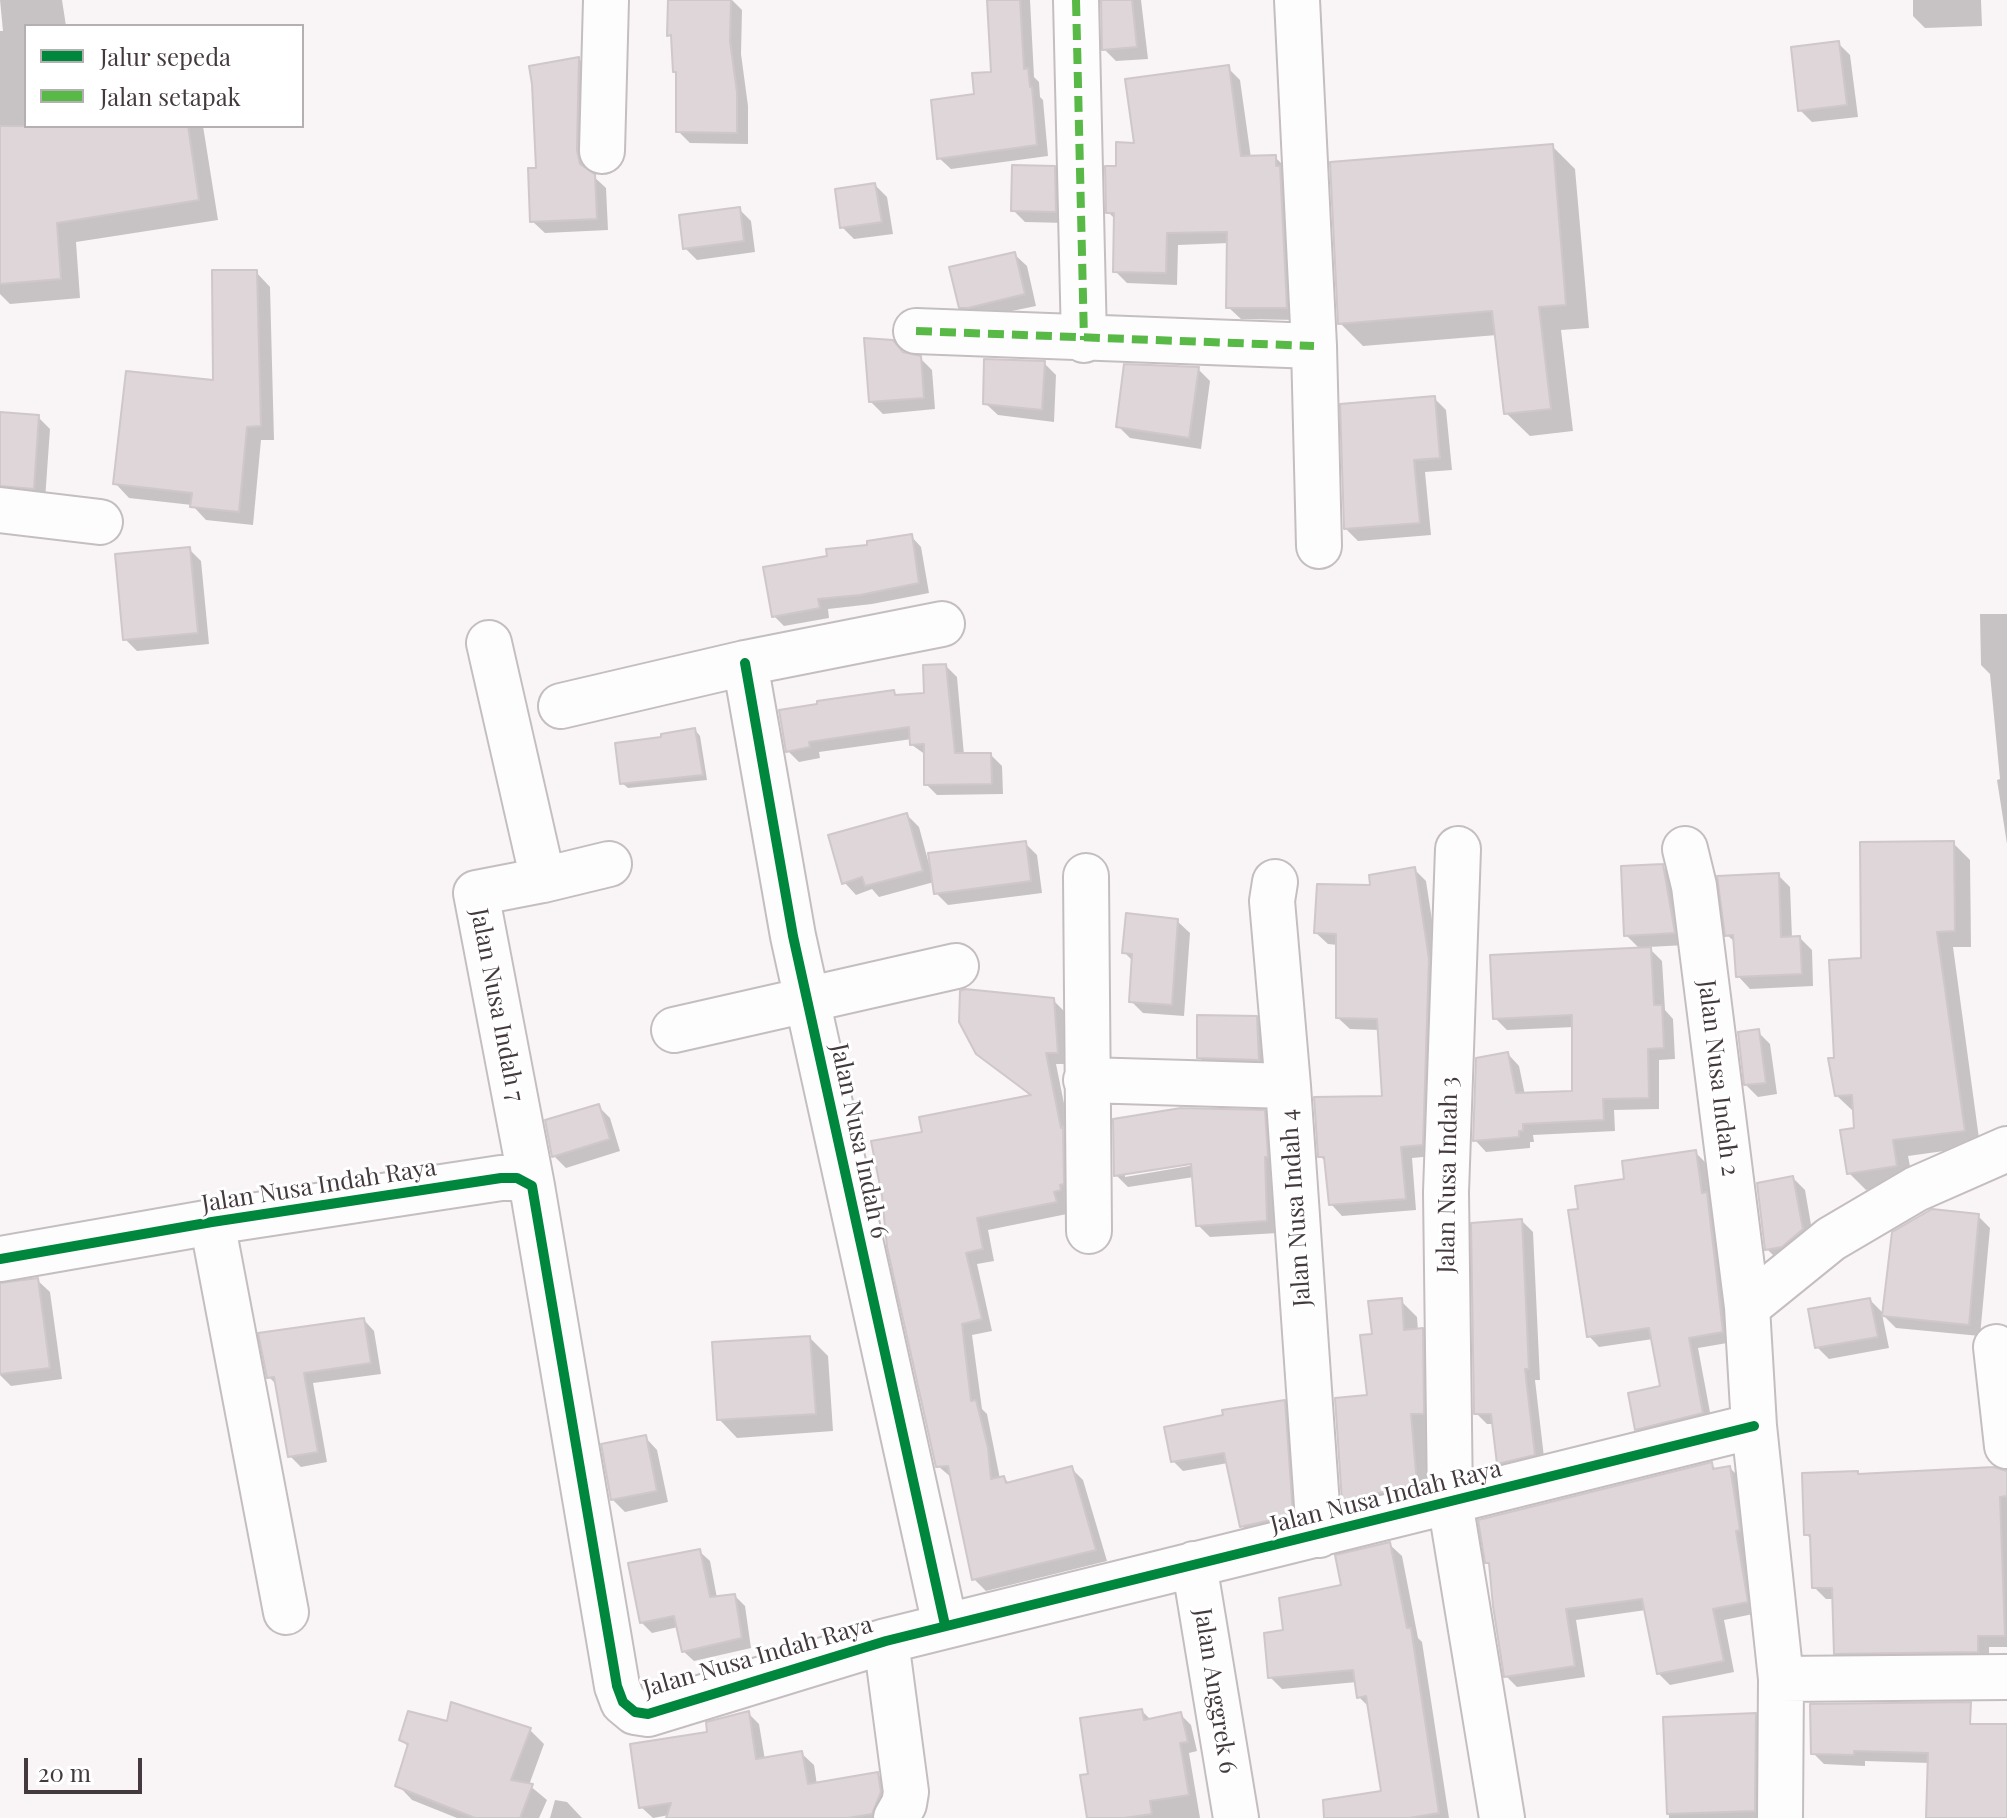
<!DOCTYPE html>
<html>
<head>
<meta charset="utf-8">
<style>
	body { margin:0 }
	#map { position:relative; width:2007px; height:1818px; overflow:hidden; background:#f9f4f6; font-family:"Playfair Display",serif }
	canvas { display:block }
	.legend { position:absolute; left:24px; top:24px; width:280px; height:104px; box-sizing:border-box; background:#fff; border:2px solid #b4b0b2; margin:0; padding:10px 14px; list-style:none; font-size:24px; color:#43393e }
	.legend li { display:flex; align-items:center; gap:16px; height:40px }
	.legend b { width:40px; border:2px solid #b4b0b2 }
	.scale { position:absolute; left:24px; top:1758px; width:118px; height:36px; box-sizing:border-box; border:4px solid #43393e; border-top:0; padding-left:10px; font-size:24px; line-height:28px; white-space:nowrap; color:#43393e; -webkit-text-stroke:6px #fff; paint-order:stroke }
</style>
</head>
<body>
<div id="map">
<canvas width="2007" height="1818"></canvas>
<ul class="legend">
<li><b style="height:10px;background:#00873e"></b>Jalur sepeda</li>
<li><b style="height:10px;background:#58b947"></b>Jalan setapak</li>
</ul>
<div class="scale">20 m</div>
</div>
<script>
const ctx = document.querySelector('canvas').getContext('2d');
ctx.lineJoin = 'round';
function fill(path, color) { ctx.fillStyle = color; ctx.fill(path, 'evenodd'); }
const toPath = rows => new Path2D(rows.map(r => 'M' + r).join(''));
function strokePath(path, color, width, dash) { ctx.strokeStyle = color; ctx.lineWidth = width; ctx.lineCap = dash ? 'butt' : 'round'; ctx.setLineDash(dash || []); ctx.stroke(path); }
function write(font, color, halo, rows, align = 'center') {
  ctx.font = font + ' "Playfair Display",serif'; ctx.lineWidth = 6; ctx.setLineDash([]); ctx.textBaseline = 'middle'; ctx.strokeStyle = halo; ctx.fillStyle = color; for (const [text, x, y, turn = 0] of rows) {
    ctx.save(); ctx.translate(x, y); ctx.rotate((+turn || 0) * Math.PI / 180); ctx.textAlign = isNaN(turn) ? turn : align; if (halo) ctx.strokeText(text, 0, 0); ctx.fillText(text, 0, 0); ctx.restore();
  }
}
const shadow = toPath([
	[0,0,62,0,66,26,26,26,26,126,203,126,218,220,76,242,80,298,10,304,0,294,0,31,3,31],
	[695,0,732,0,742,10,741,54,748,106,748,144,690,143,678,131,678,74,675,71,673,38,669,35],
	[989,0,1030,0,1034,77,1039,82,1040,97,1043,100,1048,156,951,169,939,158,976,96,993,73],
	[1103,0,1141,0,1148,59,1116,61,1104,49],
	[1913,0,1981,0,1982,26,1925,28,1913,16],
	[1838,43,1850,55,1858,117,1812,122,1800,110],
	[579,59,591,71,588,164,591,174,606,188,608,230,545,233,532,221,538,169],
	[1228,68,1240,80,1251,158,1275,157,1287,169,1298,320,1241,319,1228,307,1229,243,1178,245,1177,285,1127,283,1115,271,1116,220,1108,212,1118,168,1136,145],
	[1552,146,1575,169,1589,328,1561,330,1573,431,1530,436,1506,413,1497,335,1363,346,1340,323],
	[1054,168,1066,180,1067,223,1025,222,1013,210],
	[875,185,887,197,893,234,854,239,842,227],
	[739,209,751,221,755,252,697,260,685,248],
	[1014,254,1027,266,1036,306,973,319,961,307],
	[256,272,270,287,274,440,261,440,253,525,206,520,192,505,129,498,115,483,215,382],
	[905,355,920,358,932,370,935,409,883,414,871,402],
	[1044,363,1056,375,1054,422,998,415,985,403],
	[1198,369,1210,381,1201,449,1130,438,1118,426],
	[1434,398,1446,410,1452,470,1425,472,1431,535,1358,541,1346,529],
	[0,414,38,417,50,429,45,500,0,501],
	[911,536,921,547,929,593,872,604,828,609,829,618,784,626,774,616,829,557],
	[189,549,201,561,209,644,137,651,125,639],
	[1980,614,2007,614,2007,844,1997,780,2000,779,1990,674,1981,665],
	[946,666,957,677,964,755,991,755,1002,766,1003,794,937,795,926,784,926,755,912,745,912,739,819,752,820,758,799,762,788,751,894,692,898,697,926,695],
	[695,730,700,736,707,780,628,788,622,783,663,738],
	[907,815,919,827,929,864,1025,843,1037,855,1042,893,948,905,936,893,934,882,879,897,872,889,856,895,844,882],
	[1953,843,1970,860,1971,947,1953,947,1980,1146,1908,1156,1913,1182,1866,1190,1849,1173,1856,1130,1853,1111,1836,1095,1836,1059],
	[1662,866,1674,878,1686,945,1648,947,1662,961,1665,1010,1673,1019,1675,1059,1659,1060,1659,1109,1614,1110,1615,1131,1533,1135,1534,1142,1530,1142,1530,1148,1486,1152,1475,1140,1508,1054,1519,1066,1525,1095,1574,1092,1574,1027,1507,1030,1495,1018,1640,949,1626,935],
	[1415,870,1426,881,1440,972,1434,1156,1412,1158,1416,1210,1342,1216,1331,1204,1327,1163,1320,1156,1384,1098,1380,1030,1350,1029,1338,1018,1338,945,1328,944,1316,933,1372,887],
	[1778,875,1790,887,1792,938,1800,938,1812,950,1813,986,1750,989,1738,976,1736,943,1727,935],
	[1177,921,1190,933,1184,1016,1143,1013,1131,1001,1133,961,1124,952],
	[1053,1000,1065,1012,1069,1064,1056,1064,1071,1138,1072,1202,1065,1203,1067,1214,988,1230,994,1261,977,1264,992,1331,972,1335,982,1409,987,1414,1000,1479,1004,1478,1010,1484,1071,1468,1083,1480,1107,1561,986,1591,974,1579,952,1478,938,1466,925,1134,1032,1097,977,1053],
	[1256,1018,1268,1030,1270,1071,1211,1070,1199,1057],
	[1758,1032,1770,1044,1777,1094,1758,1097,1746,1085],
	[598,1106,610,1118,620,1151,566,1168,554,1156,547,1121],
	[1264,1112,1276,1125,1278,1233,1210,1237,1198,1225,1194,1177,1128,1187,1116,1175],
	[1201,1160,1201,1164,1125,1177,1125,1172],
	[1695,1152,1706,1163,1711,1198,1717,1205,1733,1342,1698,1348,1712,1423,1648,1439,1637,1429,1662,1388,1653,1339,1599,1347,1589,1336,1581,1210,1626,1181],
	[1793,1178,1805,1190,1814,1242,1779,1261,1767,1249],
	[1978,1216,1990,1228,1980,1336,1896,1328,1882,1314,1889,1348,1829,1359,1817,1347,1870,1300,1884,1314],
	[1522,1221,1533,1232,1540,1380,1535,1380,1545,1466,1510,1475,1499,1463,1494,1424,1487,1424,1476,1413],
	[37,1280,50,1292,62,1379,11,1386,0,1375,0,1285],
	[1401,1301,1417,1317,1418,1331,1422,1330,1438,1346,1439,1429,1426,1429,1432,1499,1360,1517,1344,1501,1369,1397,1374,1336],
	[364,1320,374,1331,381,1374,313,1383,327,1462,301,1467,290,1456,278,1386,269,1377],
	[810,1338,828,1356,833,1431,737,1438,719,1419],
	[1284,1402,1294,1412,1302,1524,1252,1536,1242,1526,1228,1463,1183,1471,1173,1461],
	[645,1437,657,1450,668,1502,625,1512,613,1500],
	[1711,1464,1717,1470,1730,1468,1741,1479,1758,1613,1724,1620,1734,1672,1670,1685,1659,1674,1646,1610,1576,1620,1585,1677,1517,1687,1506,1676,1491,1566,1487,1562],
	[2007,1472,2007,1647,1989,1647,1989,1663,1848,1664,1836,1653,1834,1599,1826,1599,1814,1587,1812,1540,1806,1534,1858,1473,1861,1476],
	[1389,1544,1402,1556,1418,1638,1422,1642,1449,1818,1377,1818,1383,1793,1370,1708,1359,1697,1357,1682,1282,1689,1270,1677,1285,1632,1344,1586],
	[699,1551,710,1561,717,1598,735,1596,745,1606,751,1648,694,1661,683,1651,678,1627,652,1633,641,1622],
	[1142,1711,1151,1720,1181,1715,1191,1725,1197,1751,1189,1753,1200,1818,1089,1818,1090,1776],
	[748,1713,759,1724,765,1760,750,1818,668,1818,669,1815,653,1818,641,1807,710,1733],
	[1755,1715,1769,1730,1768,1818,1669,1818,1665,1719],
	[449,1723,530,1730,544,1744,529,1785,547,1800,539,1818,457,1818,412,1800,398,1785,409,1748,401,1739],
	[1875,1726,2007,1726,2007,1818,1928,1818,1930,1763,1865,1761,1865,1766,1824,1764,1813,1753],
	[801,1753,814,1765,817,1785,877,1774,890,1786,887,1818,786,1818],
	[555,1800,567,1802,582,1818,550,1818]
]);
const building = toPath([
	[668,0,731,0,730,41,737,92,737,133,676,132,676,72,673,72,671,35,667,36,668,0],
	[987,0,1020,0,1024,69,1028,68,1030,87,1032,87,1037,145,937,159,931,100,974,94,972,73,991,72,987,0],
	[1101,0,1132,0,1137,47,1102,50,1101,0],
	[1839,41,1847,105,1798,111,1791,47,1839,41],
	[579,57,577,150,580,164,595,174,597,219,530,222,528,168,536,168,532,84,529,66,579,57],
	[1229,65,1241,156,1276,155,1276,166,1280,166,1287,308,1226,308,1227,232,1167,233,1166,273,1113,272,1114,213,1106,213,1105,166,1116,166,1116,142,1134,143,1125,79,1229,65],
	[0,126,188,126,199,200,57,223,61,279,0,284,0,126],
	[1553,144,1566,305,1539,307,1551,409,1504,414,1492,311,1338,324,1330,162,1553,144],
	[1012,165,1055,166,1056,212,1011,211,1012,165],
	[875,183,882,222,840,228,835,189,875,183],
	[740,207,744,241,683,249,679,215,740,207],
	[1015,252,1025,294,968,308,959,308,949,267,1015,252],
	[212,270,257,270,261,426,247,427,239,512,190,507,192,493,113,484,126,371,213,380,212,270],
	[864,338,893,340,903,352,921,356,924,398,869,402,864,338],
	[984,359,1045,361,1042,410,983,404,984,359],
	[1124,364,1199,367,1189,438,1116,427,1124,364],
	[1435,396,1440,458,1414,460,1420,523,1344,529,1340,404,1435,396],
	[0,412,39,415,34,489,0,486,0,412],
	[912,534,919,583,860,595,818,599,820,608,772,617,763,567,827,556,826,549,867,545,867,541,912,534],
	[190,547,198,633,123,640,115,554,190,547],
	[946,664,955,753,991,753,992,784,924,785,924,744,910,745,909,727,809,742,810,747,786,752,779,710,817,704,817,701,894,690,895,695,924,693,923,665,946,664],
	[695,728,703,775,620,784,615,743,661,737,661,734,695,728],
	[907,813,923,871,865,886,862,877,842,884,828,835,907,813],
	[1026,841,1031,881,934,894,928,853,1026,841],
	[1954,841,1955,931,1937,932,1965,1131,1893,1140,1897,1166,1847,1174,1840,1130,1854,1128,1852,1095,1835,1096,1828,1058,1834,1058,1829,960,1861,958,1860,842,1954,841],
	[1663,864,1675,933,1624,936,1621,866,1663,864],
	[1415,867,1429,959,1423,1145,1401,1147,1406,1199,1329,1205,1324,1157,1318,1157,1314,1097,1382,1096,1377,1019,1336,1018,1336,934,1314,933,1317,884,1370,885,1369,875,1415,867],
	[1779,873,1781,937,1800,936,1802,974,1736,977,1733,935,1725,936,1717,876,1779,873],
	[1126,913,1178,919,1172,1005,1129,1002,1132,954,1122,953,1126,913],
	[1651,947,1654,1005,1662,1005,1664,1048,1648,1049,1649,1098,1603,1099,1604,1120,1523,1124,1523,1131,1519,1131,1519,1137,1473,1141,1476,1058,1508,1052,1516,1093,1572,1091,1572,1015,1493,1019,1490,955,1651,947],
	[965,989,1054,998,1058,1053,1046,1053,1061,1128,1063,1127,1064,1184,1060,1185,1061,1190,1054,1192,1057,1202,977,1218,983,1249,966,1253,982,1319,962,1324,971,1401,976,1400,988,1448,991,1479,1004,1476,1006,1483,1072,1466,1096,1550,972,1580,948,1466,936,1467,887,1247,882,1196,871,1141,922,1132,919,1117,1031,1095,976,1054,959,1022,960,991,965,989],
	[1197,1015,1257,1016,1259,1060,1197,1058,1197,1015],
	[1759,1029,1766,1083,1744,1085,1738,1032,1759,1029],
	[599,1104,610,1139,552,1157,545,1120,599,1104],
	[1181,1108,1265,1110,1268,1157,1265,1157,1267,1221,1196,1226,1191,1164,1114,1176,1113,1119,1181,1108],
	[1696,1150,1702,1193,1707,1192,1723,1332,1689,1338,1703,1413,1635,1430,1628,1393,1660,1386,1649,1328,1587,1337,1568,1210,1578,1209,1575,1186,1624,1179,1622,1161,1696,1150],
	[1793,1176,1803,1229,1782,1247,1765,1250,1757,1183,1793,1176],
	[1932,1209,1979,1214,1969,1325,1882,1316,1892,1232,1932,1209],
	[1522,1219,1529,1369,1525,1369,1535,1455,1497,1464,1491,1414,1474,1414,1471,1223,1522,1219],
	[38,1278,50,1368,0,1374,0,1283,38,1278],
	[1402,1298,1404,1330,1423,1328,1424,1414,1411,1414,1417,1484,1342,1502,1335,1398,1367,1395,1360,1335,1372,1334,1368,1301,1402,1298],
	[1870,1298,1878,1337,1815,1348,1808,1309,1870,1298],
	[364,1318,371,1363,304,1373,318,1452,288,1457,274,1377,267,1378,258,1333,364,1318],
	[810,1336,816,1414,717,1420,712,1342,810,1336],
	[1285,1400,1293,1515,1240,1527,1224,1453,1171,1462,1164,1427,1223,1415,1222,1410,1285,1400],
	[646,1435,657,1491,611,1500,601,1444,646,1435],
	[1712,1462,1713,1469,1730,1466,1740,1530,1736,1531,1748,1602,1713,1609,1724,1661,1657,1674,1642,1599,1566,1609,1575,1666,1504,1677,1493,1606,1489,1563,1485,1563,1478,1520,1712,1462],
	[1994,1467,2007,1471,2007,1496,2000,1497,2005,1636,1978,1636,1978,1652,1834,1654,1832,1588,1812,1588,1810,1535,1804,1535,1802,1473,1858,1471,1858,1474,1994,1467],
	[1390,1542,1407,1628,1411,1628,1439,1813,1409,1818,1324,1818,1323,1800,1381,1791,1366,1696,1357,1698,1353,1670,1268,1678,1264,1633,1283,1630,1279,1598,1341,1585,1335,1555,1390,1542],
	[700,1549,710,1597,735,1594,742,1638,682,1652,674,1616,640,1623,628,1563,700,1549],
	[451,1702,531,1728,511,1780,533,1784,520,1818,475,1818,395,1786,408,1744,399,1740,408,1711,447,1721,451,1702],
	[1971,1702,1970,1724,2007,1724,2007,1818,1926,1818,1928,1753,1854,1751,1854,1755,1811,1754,1810,1704,1971,1702],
	[1142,1709,1144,1720,1181,1712,1188,1742,1180,1743,1189,1795,1150,1801,1152,1814,1124,1818,1087,1818,1080,1775,1088,1774,1080,1718,1142,1709],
	[749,1711,756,1759,802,1751,808,1784,878,1772,881,1792,872,1814,848,1818,666,1818,671,1803,639,1808,630,1744,707,1732,706,1722,749,1711],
	[1756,1713,1755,1811,1667,1814,1663,1717,1756,1713]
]);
const street = toPath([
	[1076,0,1084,340],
	[1297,0,1314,346,1319,546],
	[602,151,606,0],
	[916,331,1314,346],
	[0,510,100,522],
	[489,643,543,880,476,893,532,1186],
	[745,663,793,936,945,1625],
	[561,706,745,663,942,624],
	[1458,849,1446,1192,1450,1502,1502,1818],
	[1685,849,1694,886,1747,1307,1754,1426,1781,1679,1780,1818],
	[1086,876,1089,1231],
	[543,880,609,864],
	[1275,882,1272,901,1288,1086,1319,1535],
	[674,1030,956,966],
	[1086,1080,1288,1086],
	[212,1222,286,1612],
	[0,1259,212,1222,501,1178,517,1178,532,1186,617,1686,623,1702,635,1712,648,1714,886,1641,1754,1426],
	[1747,1307,1831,1239,1916,1189,2007,1149],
	[1996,1347,2007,1446],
	[1194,1564,1236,1818],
	[886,1641,906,1792,904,1804,896,1818],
	[1781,1679,2007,1677]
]);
const quiet = toPath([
	[1076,0,1084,340],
	[916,331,1314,346]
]);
const cycleway = toPath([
	[745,663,793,936,945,1625],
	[0,1259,212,1222,501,1178,517,1178,532,1186,617,1686,623,1702,635,1712,648,1714,886,1641,1754,1426]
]);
const streetNames = [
	["Jalan Nusa Indah 7",497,1005,79],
	["Jalan Nusa Indah 2",1718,1078,83],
	["Jalan Nusa Indah 6",859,1141,78],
	["Jalan Nusa Indah 3",1448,1175,-89],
	["Jalan Nusa Indah Raya",319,1186,-9],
	["Jalan Nusa Indah 4",1296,1208,-94],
	["Jalan Nusa Indah Raya",1386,1497,-14],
	["Jalan Nusa Indah Raya",758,1657,-16],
	["Jalan Anggrek 6",1215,1691,81]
];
fill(shadow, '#0003');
fill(building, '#ded6d8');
strokePath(building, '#cfc7c9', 2);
strokePath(street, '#c5bec1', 48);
strokePath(street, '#fefdfe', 44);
strokePath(quiet, '#58b947', 8, [16, 8]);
strokePath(cycleway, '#00873e', 10);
write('24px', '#43393e', '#fff', streetNames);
</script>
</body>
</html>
